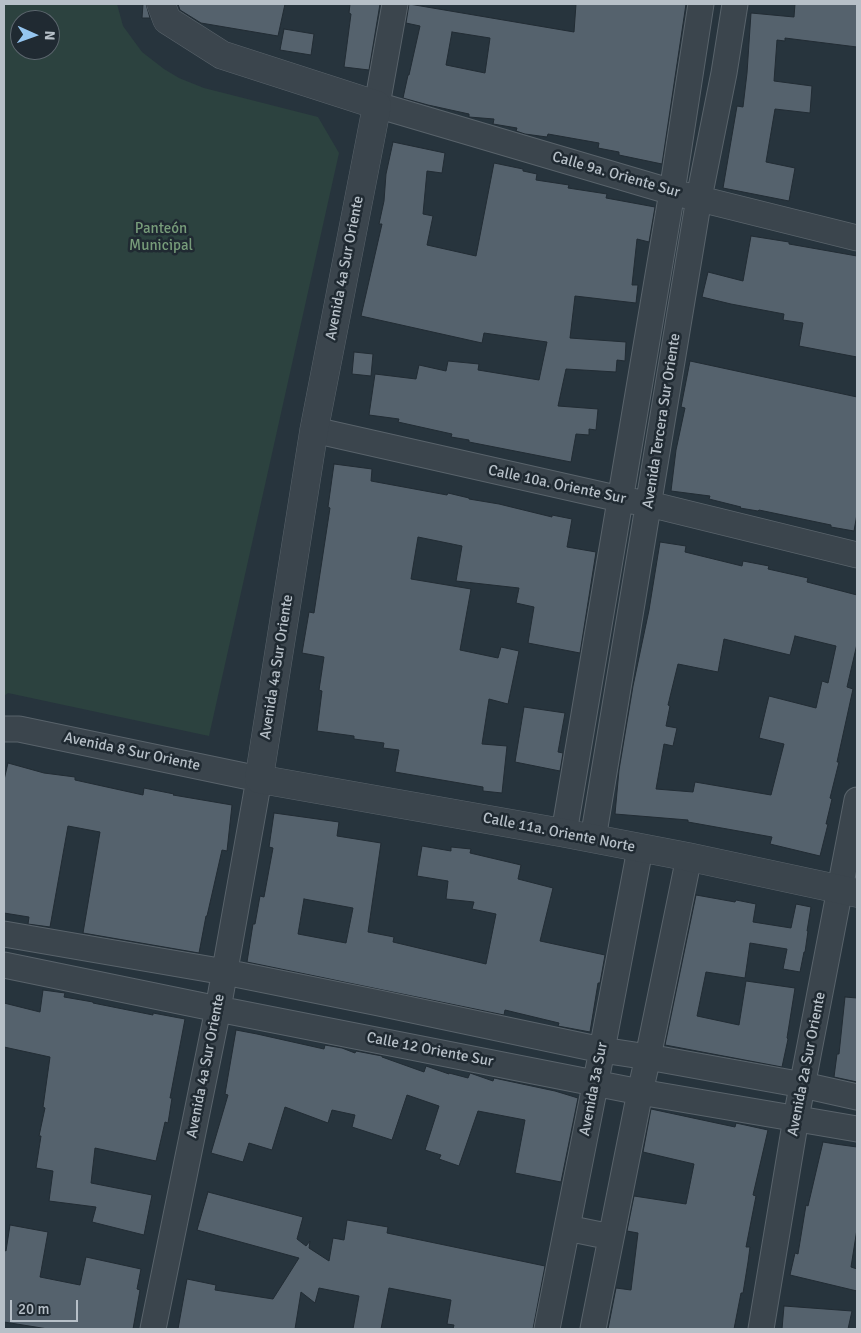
<!DOCTYPE html>
<html>
<head>
<meta charset="utf-8">
<style>
	body { margin:0 }
	#map { position:relative; width:861px; height:1333px; overflow:hidden; background:#27343d; font-family:Signika,sans-serif }
	canvas { display:block }
	.frame { position:absolute; inset:0; border:5px solid #b7c0c8; pointer-events:none }
	.north { position:absolute; left:10px; top:10px; width:50px; height:50px; box-sizing:border-box; background:#202a32; border:1px solid #5c666e; border-radius:50%; rotate:92deg; font-size:14px; font-weight:700; line-height:20px; text-align:center; color:#b7c0c8 }
	.north::after { content:''; display:block; margin:auto; width:18px; height:22px; background:#95c5ef; clip-path:polygon(50% 0,100% 100%,50% 72%,0 100%) }
	.scale { position:absolute; left:10px; top:1300px; width:68px; height:22px; box-sizing:border-box; border:2px solid #b7c0c8; border-top:0; padding-left:6px; font-size:15px; line-height:18px; white-space:nowrap; color:#b7c0c8; -webkit-text-stroke:4px #202a32; paint-order:stroke }
</style>
</head>
<body>
<div id="map">
<canvas width="861" height="1333"></canvas>
<div class="frame"></div>
<div class="north">N</div>
<div class="scale">20 m</div>
</div>
<script>
const ctx = document.querySelector('canvas').getContext('2d');
ctx.lineJoin = 'round';
function fill(path, color) { ctx.fillStyle = color; ctx.fill(path, 'evenodd'); }
const toPath = rows => new Path2D(rows.map(r => 'M' + r).join(''));
function strokePath(path, color, width, dash) { ctx.strokeStyle = color; ctx.lineWidth = width; ctx.lineCap = dash ? 'butt' : 'round'; ctx.setLineDash(dash || []); ctx.stroke(path); }
function write(font, color, halo, rows, align = 'center') {
  ctx.font = font + ' Signika,sans-serif'; ctx.lineWidth = 5; ctx.setLineDash([]); ctx.textBaseline = 'middle'; ctx.strokeStyle = halo; ctx.fillStyle = color; for (const [text, x, y, turn = 0] of rows) {
    ctx.save(); ctx.translate(x, y); ctx.rotate((+turn || 0) * Math.PI / 180); ctx.textAlign = isNaN(turn) ? turn : align; if (halo) ctx.strokeText(text, 0, 0); ctx.fillText(text, 0, 0); ctx.restore();
  }
}
const green = toPath([
	[4,4,117,4,123,26,142,52,164,69,179,78,204,88,318,117,339,153,209,736,8,693,4,696],
	[20,20,50,20,50,50,20,50]
]);
const building = toPath([
	[143,4,146,4,150,18,142,18,143,4],
	[178,4,285,4,278,36,201,23,180,10,178,4],
	[350,4,380,4,369,70,344,67,351,14,349,13,350,4],
	[409,4,574,32,576,4,686,4,662,164,619,155,619,152,598,148,599,143,548,134,547,137,525,134,516,131,517,128,493,124,494,119,469,117,469,114,428,105,403,98,408,75,409,75,420,26,406,23,409,4],
	[452,32,490,38,485,73,446,65,452,32],
	[795,4,857,4,857,47,785,38,785,41,777,40,774,81,812,86,810,113,775,109,766,162,795,168,789,201,723,188,737,106,743,107,747,73,751,13,794,17,795,4],
	[284,29,314,34,311,55,280,50,284,29],
	[393,142,445,153,442,173,427,171,423,214,433,216,427,245,476,256,494,163,523,169,523,171,537,174,536,180,569,185,568,188,607,194,606,198,655,207,649,242,637,239,632,285,638,285,636,303,575,296,570,338,626,342,625,361,617,360,616,372,566,369,558,406,598,409,596,430,589,429,589,435,576,434,571,462,469,442,469,440,451,437,452,434,398,422,399,419,369,415,375,374,416,379,419,365,446,371,448,361,479,364,478,370,539,380,547,342,484,333,482,343,361,316,382,224,379,224,384,201,386,174,393,142],
	[751,236,789,242,789,244,857,256,857,357,799,346,803,323,783,320,784,314,731,304,702,297,708,272,743,281,751,236],
	[354,352,373,354,371,376,352,374,354,352],
	[690,361,857,397,857,514,854,531,831,527,831,525,759,510,758,511,740,508,741,507,709,499,710,496,671,491,676,450,685,408,681,407,690,361],
	[334,464,372,469,371,481,447,495,448,493,469,498,469,499,499,504,552,517,552,515,572,519,567,547,596,552,580,653,528,643,534,607,516,603,519,588,456,581,462,546,418,537,411,579,471,589,460,650,498,658,501,647,519,651,508,704,489,699,482,744,507,746,502,793,483,791,483,787,395,772,399,750,383,748,384,743,354,739,354,736,317,731,322,691,319,690,324,657,302,653,309,612,314,613,330,508,328,507,334,464],
	[660,542,686,546,685,552,742,566,743,561,769,566,768,569,808,578,807,582,857,595,857,644,847,687,853,689,837,762,839,762,830,798,832,799,826,824,828,824,820,856,770,844,772,837,688,822,688,820,615,814,619,770,633,686,649,610,660,542],
	[795,636,836,646,828,683,822,681,816,708,769,696,759,738,784,744,771,795,695,782,693,792,656,789,664,744,673,746,677,728,666,726,670,706,668,705,678,664,718,672,724,639,790,655,795,636],
	[524,707,565,713,558,752,563,753,560,771,515,762,524,707],
	[8,763,44,773,75,777,75,780,143,795,144,788,174,794,173,795,232,805,227,851,222,850,207,916,206,916,199,953,83,933,100,832,68,826,50,927,28,924,29,917,4,913,4,780,8,763],
	[274,813,339,822,337,836,381,843,368,932,394,937,393,942,486,964,496,914,472,909,474,902,446,899,448,881,417,876,422,846,451,851,451,847,471,849,470,853,521,865,518,879,553,888,540,941,605,955,600,983,598,983,590,1032,558,1026,559,1023,505,1010,504,1015,247,962,253,924,255,924,260,896,264,897,273,848,269,847,274,813],
	[304,899,353,908,346,943,298,934,304,899],
	[696,895,735,902,736,900,756,904,753,922,791,928,796,904,811,907,807,931,808,931,805,952,804,952,800,972,783,969,787,949,750,943,745,978,706,972,697,1016,739,1025,746,981,795,988,787,1038,788,1039,782,1067,665,1045,696,895],
	[43,990,65,993,64,997,93,1002,93,1003,153,1015,153,1013,185,1019,170,1098,172,1098,168,1123,165,1122,156,1161,95,1148,91,1183,152,1195,144,1235,92,1222,96,1207,49,1201,53,1171,36,1168,41,1136,39,1136,45,1108,43,1107,50,1057,4,1047,4,1003,40,1012,43,990],
	[845,997,857,998,857,1082,834,1077,837,1054,839,1054,845,997],
	[236,1030,257,1034,324,1049,325,1045,342,1048,355,1053,356,1051,382,1056,382,1057,424,1072,426,1066,449,1074,449,1073,468,1078,470,1073,493,1081,494,1078,555,1091,578,1098,561,1182,515,1173,525,1120,478,1111,459,1166,439,1159,441,1155,425,1150,439,1106,407,1095,392,1140,352,1127,355,1115,332,1110,328,1123,285,1107,272,1150,249,1143,243,1162,211,1153,228,1095,225,1094,236,1030],
	[651,1109,735,1127,736,1123,768,1130,753,1195,756,1196,746,1247,750,1247,748,1262,743,1293,741,1293,734,1329,608,1329,616,1288,631,1290,638,1233,627,1231,634,1196,686,1204,694,1164,643,1152,651,1109],
	[823,1142,835,1144,857,1147,857,1229,851,1267,857,1269,857,1291,790,1275,795,1253,798,1254,806,1205,808,1206,823,1142],
	[208,1192,303,1217,297,1239,306,1246,310,1241,309,1248,329,1261,333,1238,344,1240,347,1220,388,1227,387,1233,545,1266,533,1329,453,1329,454,1325,447,1324,451,1300,389,1288,381,1329,353,1329,359,1296,319,1288,315,1303,301,1292,295,1329,178,1329,187,1279,216,1285,215,1290,273,1299,299,1258,197,1230,208,1192],
	[10,1225,48,1232,40,1277,80,1285,86,1257,141,1269,137,1289,140,1290,133,1329,48,1329,4,1322,4,1250,6,1251,10,1225],
	[784,1306,852,1311,848,1329,782,1329,784,1306]
]);
const minor = toPath([
	[395,4,377,105,672,192,857,238],
	[314,430,620,499,649,504,857,555],
	[4,729,19,729,259,779,218,1009,153,1329],
	[564,833,672,192,701,4],
	[593,839,699,198,724,73,735,4],
	[4,934,225,972,379,1003,602,1050,648,1057,803,1085,857,1097],
	[4,965,218,1009,640,1092,857,1129],
	[567,1228,611,1237],
	[547,1329,602,1050,640,849],
	[593,1329,640,1092,648,1057,689,857],
	[761,1329,796,1118,857,800]
]);
const tertiary = toPath([
	[161,4,167,20,222,55,377,105,314,430,259,779,564,833,689,857,857,893]
]);
const streetNames = [
	["Calle 9a. Oriente Sur",616,175,16],
	["Avenida 4a Sur Oriente",345,268,-79],
	["Avenida Tercera Sur Oriente",662,421,-81],
	["Calle 10a. Oriente Sur",557,485,12],
	["Avenida 4a Sur Oriente",277,667,-81],
	["Avenida 8 Sur Oriente",132,752,12],
	["Calle 11a. Oriente Norte",559,833,11],
	["Calle 12 Oriente Sur",430,1050,11],
	["Avenida 2a Sur Oriente",807,1064,-79],
	["Avenida 4a Sur Oriente",206,1066,-79],
	["Avenida 3a Sur",594,1089,-79]
];
const parkNames = [
	["Panteón",161,229],
	["Municipal",161,246]
];
fill(green, '#2c423f');
fill(building, '#55626d');
strokePath(building, '#222c34', 1);
strokePath(minor, '#59636b', 27);
strokePath(tertiary, '#59636b', 29);
strokePath(minor, '#3b454d', 25);
strokePath(tertiary, '#3b454d', 28);
write('15px', '#b7c0c8', '#202a32', streetNames);
write('15px', '#779c7a', '#202a32', parkNames);
</script>
</body>
</html>
